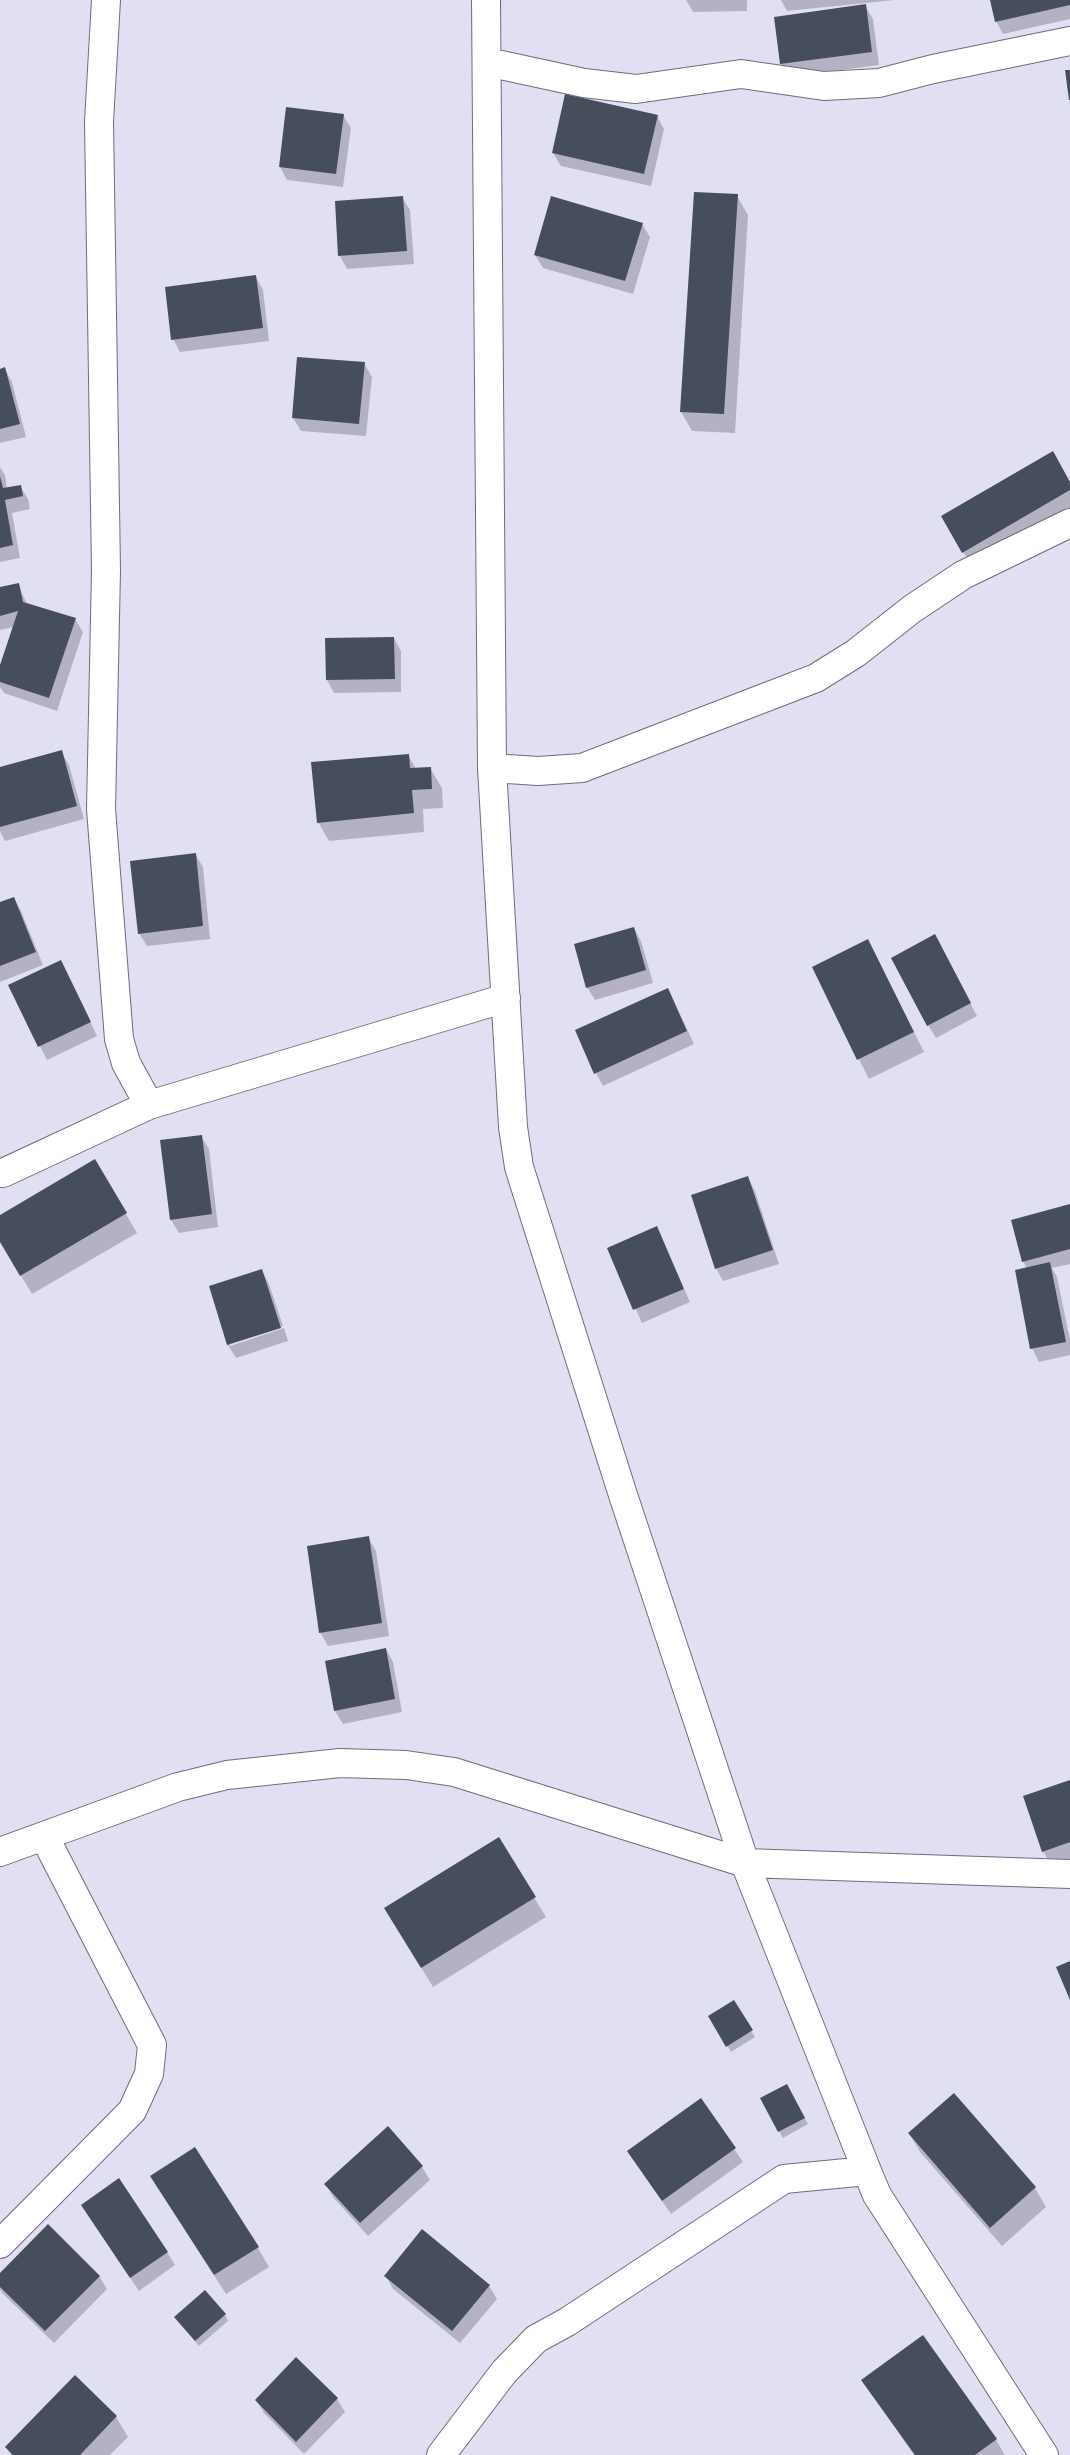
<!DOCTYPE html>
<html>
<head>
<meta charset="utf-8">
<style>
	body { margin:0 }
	canvas { display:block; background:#e1dff2 }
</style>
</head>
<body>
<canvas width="1070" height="2455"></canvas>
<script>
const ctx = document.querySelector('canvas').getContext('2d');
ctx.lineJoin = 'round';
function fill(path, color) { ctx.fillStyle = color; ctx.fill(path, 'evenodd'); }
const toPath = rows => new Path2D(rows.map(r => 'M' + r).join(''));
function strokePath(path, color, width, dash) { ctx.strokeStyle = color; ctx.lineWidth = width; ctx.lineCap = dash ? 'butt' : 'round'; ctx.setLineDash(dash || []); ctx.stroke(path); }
const shadow = toPath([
	[686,0,747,0,747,11,693,12],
	[781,0,895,0,787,11],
	[991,0,1070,0,1070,19,1003,34,996,21],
	[865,6,873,19,879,65,788,77,781,64,775,18],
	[343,115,351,128,343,187,287,180,280,167],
	[657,116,664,129,651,186,561,166,553,153],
	[737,196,748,215,735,433,692,431,681,412],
	[402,197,410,210,414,264,347,269,340,256],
	[642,224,650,237,633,294,543,268,535,255],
	[256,277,263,290,269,341,180,352,173,339],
	[364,363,372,377,366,436,301,431,293,418],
	[5,369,12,382,26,437,0,443,0,370],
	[0,467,5,475,7,489,20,486,28,499,30,509,12,513,20,558,0,562],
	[1070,484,1070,508,971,565,943,517],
	[18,584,27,604,75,619,83,632,57,711,4,693,0,687,0,669,14,627,0,630,0,588],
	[394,638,401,651,401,692,334,693,327,680,327,639],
	[61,752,69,765,84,819,5,841,0,831,0,768],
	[408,755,416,769,430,768,442,788,443,808,423,809,424,832,329,841,318,822],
	[195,854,203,867,210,939,147,946,139,933],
	[14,898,21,911,43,965,0,982,0,904],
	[634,928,641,941,653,983,595,1000,587,987],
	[868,940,924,1052,869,1079,813,968],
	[942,949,977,1016,936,1038,928,1025],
	[61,962,97,1036,47,1060,10,986],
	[668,989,694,1044,603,1086,596,1073],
	[201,1136,209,1149,218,1227,179,1233,171,1220],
	[94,1160,137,1233,32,1294,0,1240,0,1216],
	[748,1178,755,1191,779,1264,723,1281,716,1268],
	[1070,1206,1070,1264,1052,1268,1057,1277,1070,1340,1070,1355,1039,1362,1032,1348,1027,1269,1023,1261],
	[657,1228,690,1302,642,1323,609,1248],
	[262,1270,269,1284,283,1326,230,1343,230,1346,284,1328,288,1341,236,1358,228,1345,211,1287],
	[368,1537,376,1551,389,1636,328,1646,320,1632],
	[386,1649,393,1662,402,1712,343,1724,335,1711,326,1661],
	[1070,1782,1070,1865,1054,1870,1043,1851],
	[498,1839,546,1917,433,1987,397,1928],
	[734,2002,755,2037,731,2052,710,2016],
	[786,2085,808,2124,783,2138,761,2098],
	[954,2095,1035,2188,1046,2207,1002,2246,920,2152,909,2133],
	[701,2100,743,2162,671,2214,628,2152],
	[388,2128,422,2167,430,2180,368,2236,333,2197,326,2184],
	[163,2195,258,2248,269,2267,226,2294],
	[82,2206,167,2252,175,2265,139,2291],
	[0,2275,99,2276,107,2289,54,2343,2,2293,0,2289],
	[386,2276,489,2286,497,2299,460,2343,393,2289],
	[225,2314,228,2321,199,2346,175,2317],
	[296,2359,337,2399,345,2412,304,2454,264,2413,256,2400],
	[75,2377,116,2417,128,2437,110,2455,11,2455,6,2447],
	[862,2380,996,2440,1005,2455,914,2455]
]);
const building = toPath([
	[990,0,1070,0,1070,5,995,22],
	[866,4,872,52,780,64,774,17],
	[1065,70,1070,70,1070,100,1069,100],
	[565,94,658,115,644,174,552,153],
	[286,107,344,114,336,174,279,167],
	[694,192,738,194,724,414,680,412],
	[403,196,407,251,338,256,335,201],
	[551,196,643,223,625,281,534,255],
	[256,275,263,328,171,340,165,287],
	[297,357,365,362,359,424,292,418],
	[5,367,20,424,0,429,0,369],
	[1053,451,1070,482,1070,490,962,553,941,516],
	[0,476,3,488,21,485,23,496,5,500,13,545,0,548],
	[19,583,23,602,76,618,49,698,0,682,0,665,18,611,0,616,0,587],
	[394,637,395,679,326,680,325,638],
	[62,750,77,806,0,827,0,767],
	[409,754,410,768,431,767,432,789,412,790,414,813,317,823,311,762],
	[196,853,203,926,138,934,130,861],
	[14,897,36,952,0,966,0,902],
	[634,927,646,970,586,988,574,944],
	[935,934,971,1003,927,1026,891,958],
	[868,939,914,1032,857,1060,812,967],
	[61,960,91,1022,38,1047,8,985],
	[668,988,687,1031,594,1074,575,1030],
	[202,1135,212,1214,170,1220,160,1140],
	[95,1159,127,1213,20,1276,0,1242,0,1215],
	[748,1176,773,1250,715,1269,691,1195],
	[1070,1204,1070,1249,1022,1262,1011,1220],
	[657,1226,684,1289,633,1310,607,1248],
	[1050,1262,1066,1342,1030,1349,1015,1270],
	[262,1269,281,1328,227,1345,209,1286],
	[369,1536,382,1623,319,1633,307,1546],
	[386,1648,395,1699,334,1711,325,1661],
	[1070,1780,1070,1842,1042,1852,1023,1796],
	[499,1837,536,1897,421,1968,384,1908],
	[1070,1961,1070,2000,1056,1967],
	[734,2000,753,2030,726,2047,708,2016],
	[787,2084,805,2118,778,2132,760,2098],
	[954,2093,1036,2187,990,2228,908,2133],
	[701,2098,736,2148,662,2201,627,2151],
	[388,2126,423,2166,360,2223,324,2184],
	[195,2147,259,2247,214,2275,150,2176],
	[119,2178,168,2252,130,2278,81,2205],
	[48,2224,100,2276,45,2331,0,2287,0,2273],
	[422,2229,490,2285,452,2331,384,2276],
	[205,2290,226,2314,195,2341,174,2317],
	[923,2335,997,2439,975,2455,915,2455,861,2380],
	[296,2357,338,2398,296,2442,255,2400],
	[75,2375,117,2416,80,2455,13,2455,5,2447]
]);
const street = toPath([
	[106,0,99,122,106,570,101,809,119,1039,126,1063,149,1105],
	[486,0,492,768,513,1127,519,1167,623,1495,745,1863,867,2171,877,2195,1044,2455],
	[487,62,584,83,636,89,741,74,824,86,879,83,933,69,1070,41],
	[492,768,538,771,582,768,816,678,856,653,912,609,963,575,1070,523],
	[0,1173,3,1173,149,1105,506,998],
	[0,1852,178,1787,227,1775,340,1763,406,1765,454,1772,745,1863,1070,1874],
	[0,2244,132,2111,149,2074,152,2045,44,1836],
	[441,2455,504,2372,536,2339,567,2322,784,2179,867,2171]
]);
fill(shadow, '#0003');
fill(building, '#464e5c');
strokePath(street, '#6e6c7d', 30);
strokePath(street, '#fff', 28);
</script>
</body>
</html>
